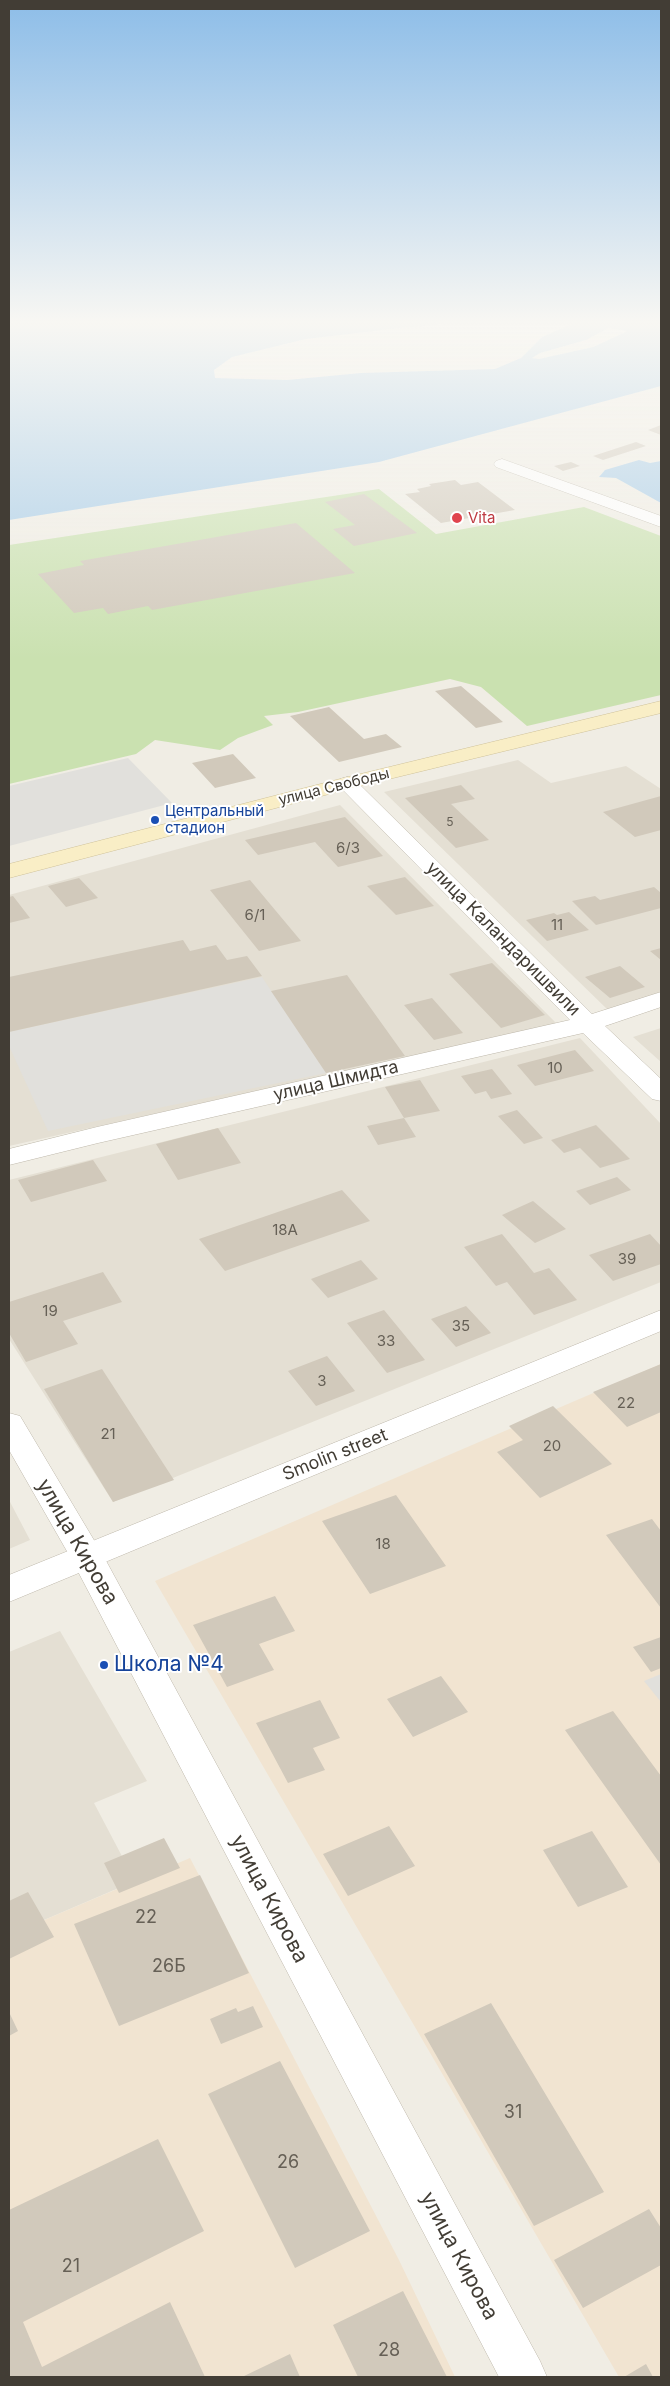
<!DOCTYPE html>
<html>
<head>
<meta charset="utf-8">
<style>
	body { margin:0 }
	#map { position:relative; width:670px; height:2386px; overflow:hidden; background:#f0ede4; font-family:Inter,sans-serif }
	canvas { display:block }
	.frame { position:absolute; inset:0; border:10px solid #423d35; pointer-events:none }
</style>
</head>
<body>
<div id="map">
<canvas width="670" height="2386"></canvas>
<div class="frame"></div>
</div>
<script>
const ctx = document.querySelector('canvas').getContext('2d');
ctx.lineJoin = 'round';
function fill(path, color) { ctx.fillStyle = color; ctx.fill(path, 'evenodd'); }
const toPath = rows => new Path2D(rows.map(r => 'M' + r).join(''));
function strokePath(path, color, width, dash) { ctx.strokeStyle = color; ctx.lineWidth = width; ctx.lineCap = dash ? 'butt' : 'round'; ctx.setLineDash(dash || []); ctx.stroke(path); }
function write(font, color, halo, rows, align = 'center') {
  ctx.font = font + ' Inter,sans-serif'; ctx.lineWidth = 4; ctx.setLineDash([]); ctx.textBaseline = 'middle'; ctx.strokeStyle = halo; ctx.fillStyle = color; for (const [text, x, y, turn = 0] of rows) {
    ctx.save(); ctx.translate(x, y); ctx.rotate((+turn || 0) * Math.PI / 180); ctx.textAlign = isNaN(turn) ? turn : align; if (halo) ctx.strokeText(text, 0, 0); ctx.fillText(text, 0, 0); ctx.restore();
  }
}
const residential = toPath([
	[518,760,551,783,626,766,661,789,661,992,608,1010,384,792],
	[340,805,557,1024,9,1146,9,895],
	[661,1028,661,1062,633,1037],
	[580,1038,661,1124,661,1282,113,1502,9,1339,9,1180],
	[9,1500,30,1540,9,1549],
	[60,1631,147,1781,94,1803,135,1881,9,1935,9,1652]
]);
const commercial = toPath([
	[661,1364,661,2377,619,2377,155,1581],
	[190,1858,399,2260,455,2377,9,2377,9,1935]
]);
const green = toPath([
	[379,489,436,534,584,507,661,536,661,695,527,726,481,687,450,679,298,712,264,716,273,725,238,738,220,750,155,740,136,754,9,784,9,545]
]);
const parking = toPath([
	[128,758,172,803,9,846,9,786],
	[262,977,326,1073,48,1131,9,1046,9,1032],
	[661,1674,661,1702,644,1681]
]);
const water = toPath([
	[9,324,444,324,390,329,306,339,232,357,214,370,215,378,287,380,361,373,495,369,521,358,542,337,572,324,661,324,661,386,379,462,9,520],
	[608,328,628,331,593,347,539,359,532,358,540,353,586,340],
	[639,460,650,463,661,461,661,503,616,478,599,477,605,470]
]);
const building = toPath([
	[661,425,661,435,648,430],
	[636,442,646,446,603,460,593,456],
	[571,462,580,466,563,471,554,466],
	[455,480,461,485,478,482,515,510,441,523,405,494,420,492,417,489,431,486,429,484],
	[364,494,417,533,354,546,333,529,355,525,325,502],
	[296,523,355,573,152,610,148,606,108,614,103,608,74,613,38,574,84,565,80,561],
	[461,686,503,722,476,728,435,691],
	[329,707,364,739,386,734,402,747,339,762,290,716],
	[233,754,256,778,215,788,192,763],
	[461,785,475,799,451,804,489,840,456,848,405,798],
	[661,796,661,830,635,837,603,812],
	[345,817,383,856,338,867,315,842,258,855,245,840],
	[405,877,434,906,396,915,367,886],
	[79,878,98,898,66,907,48,886],
	[250,880,301,941,259,951,210,890],
	[654,887,661,893,661,908,596,925,572,901,595,896,600,900],
	[13,896,30,918,9,923,9,897],
	[569,912,589,930,547,941,526,920,554,913,557,915],
	[183,940,190,951,216,945,227,960,247,956,262,976,9,1032,9,977],
	[661,948,661,960,650,951],
	[492,963,545,1015,501,1028,449,974],
	[620,966,645,987,610,998,585,977],
	[347,975,405,1056,326,1073,271,991],
	[432,998,463,1033,434,1040,404,1005],
	[575,1050,594,1071,535,1086,517,1065],
	[492,1069,512,1094,491,1099,486,1091,475,1094,461,1076],
	[420,1080,440,1111,404,1118,385,1087],
	[517,1110,543,1138,524,1144,498,1116],
	[404,1118,416,1137,378,1145,367,1126],
	[596,1125,630,1159,600,1168,580,1148,564,1153,551,1140],
	[218,1128,241,1163,178,1180,156,1144],
	[93,1160,107,1181,31,1202,18,1180],
	[617,1177,631,1190,590,1205,576,1191],
	[342,1190,370,1221,225,1271,199,1239],
	[533,1201,566,1229,535,1243,502,1215],
	[502,1234,534,1273,549,1268,577,1300,534,1315,507,1282,496,1286,464,1247],
	[650,1234,661,1246,661,1264,613,1281,589,1255],
	[361,1260,378,1279,328,1298,311,1279],
	[103,1272,122,1302,63,1321,78,1344,26,1362,9,1333,9,1302],
	[466,1306,491,1333,456,1347,431,1319],
	[384,1310,425,1360,387,1373,347,1323],
	[327,1356,355,1391,316,1406,288,1371],
	[661,1364,661,1412,627,1427,593,1392],
	[102,1369,174,1480,113,1502,44,1389],
	[553,1406,612,1464,540,1498,497,1452,523,1440,509,1426],
	[396,1495,446,1566,370,1594,322,1521],
	[652,1519,661,1531,661,1608,606,1535],
	[275,1596,295,1631,259,1644,274,1670,227,1687,193,1625],
	[661,1637,661,1668,651,1672,633,1647],
	[441,1676,468,1712,413,1737,387,1699],
	[320,1700,340,1738,313,1748,325,1770,288,1783,256,1723],
	[613,1711,661,1776,661,1865,565,1730],
	[389,1826,415,1866,348,1896,323,1854],
	[592,1831,628,1887,578,1907,543,1850],
	[164,1838,180,1868,119,1893,104,1863],
	[200,1875,249,1973,119,2026,74,1924],
	[28,1892,54,1937,9,1959,9,1901],
	[491,2003,604,2192,534,2226,424,2034],
	[253,2006,263,2027,221,2044,210,2019,236,2008,238,2012],
	[9,2012,18,2031,9,2036],
	[280,2061,370,2231,295,2268,208,2094],
	[158,2139,204,2231,23,2322,42,2367,170,2302,205,2377,9,2377,9,2210],
	[649,2209,661,2228,661,2265,583,2308,554,2260],
	[403,2291,447,2377,358,2377,333,2325],
	[290,2354,300,2377,242,2377],
	[646,2364,653,2377,624,2377]
]);
const minor = toPath([
	[502,459,661,516,661,527,496,467,494,464,496,461,502,459],
	[347,777,354,779,592,1014,661,992,661,1007,605,1026,661,1079,661,1101,652,1099,583,1033,98,1143,9,1165,9,1149,97,1127,570,1020,340,787,336,783,340,779,347,777],
	[661,1310,661,1331,9,1602,9,1575,661,1310]
]);
const tertiary = toPath([
	[9,1413,20,1416,104,1557,540,2361,547,2377,499,2377,72,1560,9,1450,9,1413]
]);
const secondary = toPath([
	[661,701,661,713,352,788,9,878,9,864,340,779,661,701]
]);
const markers = [
	[457,518,6,"#e0444e"],
	[155,820,5,"#1a4fb4"],
	[104,1665,5,"#1a4fb4"]
];
const farNumbernames = [
	["5",450,822]
];
const farHealthnames = [
	["Vita",468,518]
];
const farStreetnames = [
	["улица Свободы",334,787,-14]
];
const farTransitnames = [
	["Центральный",165,811],
	["стадион",165,828]
];
const numberNames = [
	["6/3",348,848],
	["6/1",255,915],
	["11",557,925],
	["10",555,1068],
	["18А",285,1230],
	["39",627,1259],
	["19",50,1311],
	["35",461,1326],
	["33",386,1341],
	["3",322,1381],
	["22",626,1403],
	["21",108,1434],
	["20",552,1446],
	["18",383,1544]
];
const streetNames = [
	["улица Каландаришвили",503,939,45],
	["улица Шмидта",336,1081,-13],
	["Smolin street",335,1455,-22]
];
const nearNumbernames = [
	["22",146,1918],
	["26Б",169,1967],
	["31",513,2113],
	["26",288,2163],
	["21",71,2267],
	["28",389,2351]
];
const nearStreetnames = [
	["улица Кирова",77,1542,60],
	["улица Кирова",269,1899,62],
	["улица Кирова",459,2256,62]
];
const nearTransitnames = [
	["Школа №4",114,1665]
];
fill(residential, '#e4dfd3');
fill(commercial, '#f1e4d1');
fill(green, '#cae1b0');
fill(parking, '#e1e0dc');
fill(water, '#a5cbe8');
fill(building, '#d1c9bb');
strokePath(minor, '#beb8ab', 1);
strokePath(tertiary, '#beb8ab', 1);
strokePath(secondary, '#cfc29a', 1);
fill(minor, '#fff');
fill(tertiary, '#fff');
fill(secondary, '#f9eec6');
const sky = ctx.createLinearGradient(0, 0, 0, 659);
sky.addColorStop(0, '#8dbde8');
sky.addColorStop(0.49, '#f8f7f3');
sky.addColorStop(1, '#f8f7f300');
ctx.fillStyle = sky;
ctx.fillRect(0, 0, 670, 659);
for (const [x, y, r, color] of markers) { const dot = new Path2D(); dot.arc(x, y, r, 0, 2 * Math.PI); ctx.fillStyle = color; ctx.fill(dot); strokePath(dot, '#fff', 2); }
write('12px', '#666056', null, farNumbernames);
write('15px', '#be3a42', '#fff', farHealthnames, 'left');
write('15px', '#423d35', '#fff', farStreetnames);
write('15px', '#164399', '#fff', farTransitnames, 'left');
write('15px', '#666056', null, numberNames);
write('18px', '#423d35', '#fff', streetNames);
write('18px', '#666056', null, nearNumbernames);
write('21px', '#423d35', '#fff', nearStreetnames);
write('21px', '#164399', '#fff', nearTransitnames, 'left');
</script>
</body>
</html>
